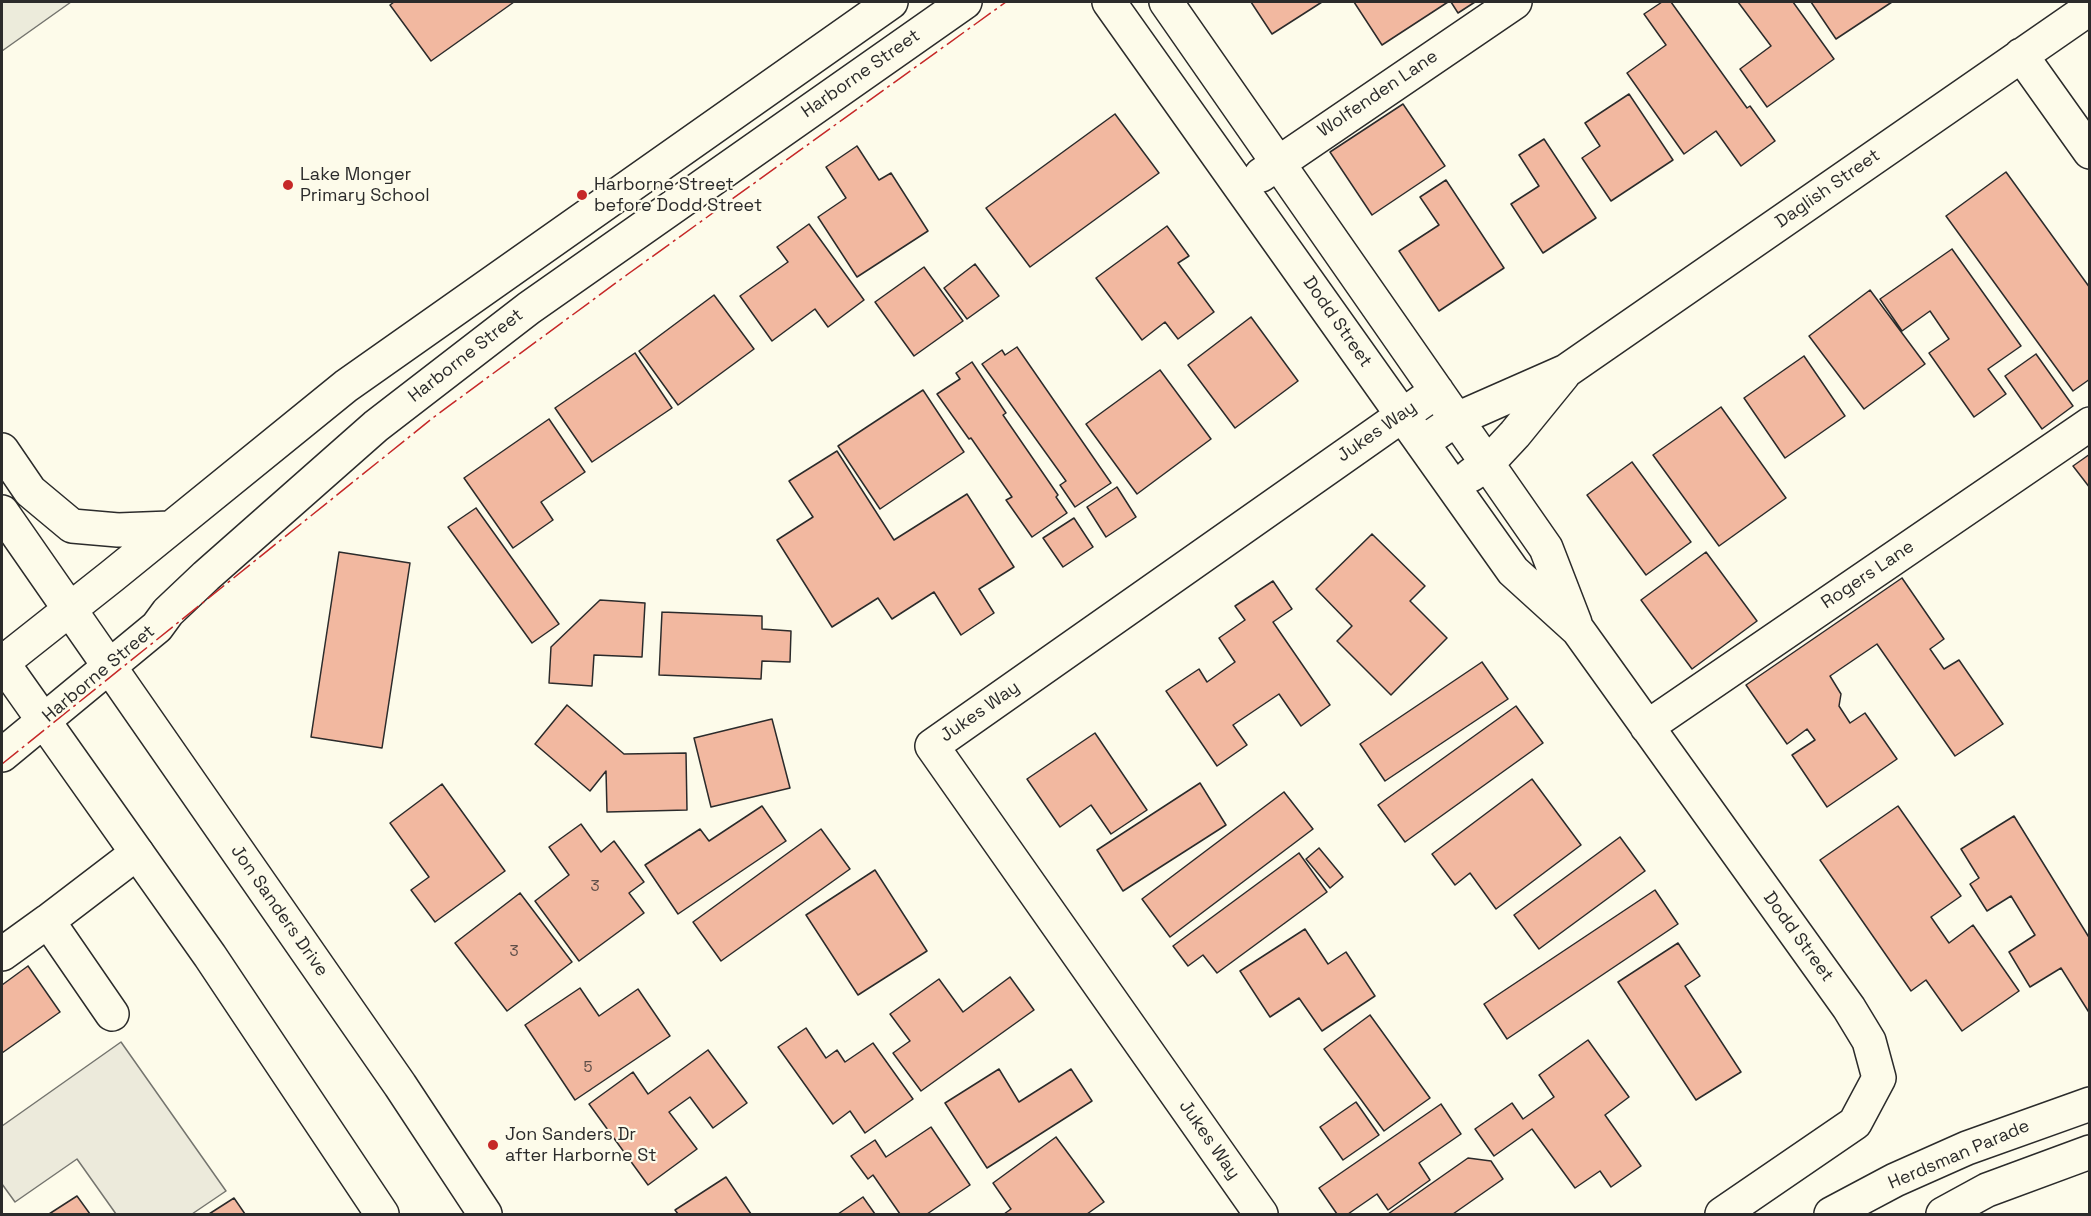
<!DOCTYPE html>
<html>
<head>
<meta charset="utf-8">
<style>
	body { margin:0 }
	#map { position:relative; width:2091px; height:1216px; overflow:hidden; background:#fdfbea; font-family:"Space Grotesk",sans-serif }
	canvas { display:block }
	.frame { position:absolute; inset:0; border:3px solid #2b2b2b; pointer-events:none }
</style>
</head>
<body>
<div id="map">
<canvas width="2091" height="1216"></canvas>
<div class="frame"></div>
</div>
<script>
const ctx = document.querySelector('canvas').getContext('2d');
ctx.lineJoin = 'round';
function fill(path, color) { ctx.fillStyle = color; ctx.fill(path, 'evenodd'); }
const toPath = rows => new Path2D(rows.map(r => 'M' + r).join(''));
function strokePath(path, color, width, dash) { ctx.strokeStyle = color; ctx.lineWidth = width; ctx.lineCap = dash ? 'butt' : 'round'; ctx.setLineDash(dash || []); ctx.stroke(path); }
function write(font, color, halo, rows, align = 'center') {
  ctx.font = font + ' "Space Grotesk",sans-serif'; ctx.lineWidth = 4.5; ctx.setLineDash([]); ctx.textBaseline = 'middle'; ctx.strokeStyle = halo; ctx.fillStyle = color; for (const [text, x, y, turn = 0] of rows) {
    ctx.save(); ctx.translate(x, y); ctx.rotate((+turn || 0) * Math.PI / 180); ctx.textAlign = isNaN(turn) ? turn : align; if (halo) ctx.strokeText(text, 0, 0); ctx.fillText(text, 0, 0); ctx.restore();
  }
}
const green = toPath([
	[2,2,71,2,2,51,2,2]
]);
const parking = toPath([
	[121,1042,226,1191,192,1214,116,1214,77,1159,15,1202,2,1184,2,1126,121,1042]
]);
const building = toPath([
	[394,2,514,2,431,61,390,5,394,2],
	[1251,2,1322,2,1272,34,1251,2],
	[1354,2,1448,2,1382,45,1354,2],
	[1451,2,1475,2,1458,13,1451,2],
	[1662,2,1671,2,1747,108,1750,106,1775,141,1741,166,1716,131,1684,154,1627,73,1666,45,1644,14,1662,2],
	[1738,2,1793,2,1834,59,1767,107,1740,69,1771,46,1738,2],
	[1811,2,1892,2,1836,39,1811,2],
	[1629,94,1673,160,1611,201,1582,158,1600,146,1585,123,1629,94],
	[1403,104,1445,166,1372,215,1330,152,1403,104],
	[1115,114,1159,173,1030,267,986,208,1115,114],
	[1544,139,1596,218,1543,253,1511,204,1539,186,1519,155,1544,139],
	[857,146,879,180,891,173,928,231,857,277,818,217,846,198,826,167,857,146],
	[2006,172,2090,288,2090,379,2073,391,1946,216,2006,172],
	[1446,180,1504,268,1439,311,1399,251,1439,225,1420,197,1446,180],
	[809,224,864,300,828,327,815,309,772,341,740,296,788,262,777,247,809,224],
	[1167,226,1189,256,1178,263,1214,312,1178,339,1165,322,1142,340,1096,278,1167,226],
	[1952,249,2021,346,1988,369,2006,394,1974,417,1929,353,1949,339,1930,311,1902,331,1880,299,1952,249],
	[975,264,999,296,967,319,944,288,975,264],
	[924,267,963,321,914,356,875,302,924,267],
	[1870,290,1925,364,1864,409,1809,336,1870,290],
	[714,295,754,349,678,405,639,351,714,295],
	[1251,317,1298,381,1235,428,1188,365,1251,317],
	[1017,347,1111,483,1075,507,1060,485,1066,481,982,364,1002,350,1005,355,1017,347],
	[635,353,672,408,592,462,555,408,635,353],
	[2036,354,2073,406,2042,429,2005,376,2036,354],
	[1804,356,1845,416,1785,458,1744,398,1804,356],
	[972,362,1006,413,1003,415,1058,495,1056,497,1067,513,1032,537,1006,500,1012,497,971,438,969,439,937,394,960,379,956,373,972,362],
	[1160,370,1211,439,1137,494,1086,424,1160,370],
	[923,390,964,452,880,509,838,446,923,390],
	[1721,407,1786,498,1719,546,1653,455,1721,407],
	[549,419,585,472,541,502,553,520,513,548,464,478,549,419],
	[837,451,894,540,967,494,1014,567,979,589,994,613,961,635,934,592,892,619,878,598,832,627,777,540,813,517,789,481,837,451],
	[2090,454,2090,488,2073,466,2090,454],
	[1632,462,1691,542,1646,575,1587,495,1632,462],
	[1117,487,1136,517,1106,537,1087,507,1117,487],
	[476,508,559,624,532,643,448,527,476,508],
	[1074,518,1093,547,1063,567,1043,538,1074,518],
	[1372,534,1425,586,1410,601,1447,638,1391,695,1337,641,1352,626,1316,589,1372,534],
	[339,552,410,563,382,748,311,737,339,552],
	[1706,552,1757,621,1692,669,1641,600,1706,552],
	[1902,578,1944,639,1930,649,1944,669,1959,660,2003,724,1955,756,1877,644,1830,676,1841,694,1839,706,1850,723,1865,713,1897,759,1827,807,1792,755,1815,740,1807,729,1787,744,1746,685,1902,578],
	[1273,581,1292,609,1273,622,1330,705,1301,726,1279,694,1233,725,1247,745,1217,766,1166,691,1199,669,1207,682,1235,662,1219,638,1245,620,1235,606,1273,581],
	[600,600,645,603,642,657,594,655,592,686,549,683,551,647,600,600],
	[662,612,762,616,762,629,791,631,790,662,762,661,761,679,659,675,662,612],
	[1482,662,1508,699,1385,781,1360,744,1482,662],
	[567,705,624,754,686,753,687,810,607,812,606,771,590,791,535,744,567,705],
	[1516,706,1543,743,1405,842,1378,805,1516,706],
	[772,719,790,788,711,807,694,738,772,719],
	[1095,733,1147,810,1111,834,1091,805,1060,827,1027,779,1095,733],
	[1532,779,1581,845,1496,909,1470,873,1455,885,1432,854,1532,779],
	[1200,783,1226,825,1123,891,1097,850,1200,783],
	[442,784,505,871,435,922,411,890,429,877,390,823,442,784],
	[1284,792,1313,829,1170,937,1142,899,1284,792],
	[762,806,786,841,678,914,645,865,700,829,709,841,762,806],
	[1898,806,1961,896,1931,917,1949,943,1973,925,2019,991,1962,1031,1926,980,1911,991,1820,860,1898,806],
	[2014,816,2090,939,2090,1014,2061,968,2030,987,2009,952,2035,935,2011,896,1987,911,1970,884,1979,878,1961,849,2014,816],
	[581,824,601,852,614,841,644,882,629,893,644,913,579,961,535,901,569,875,549,847,581,824],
	[821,829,850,869,721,961,693,922,821,829],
	[1620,837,1645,871,1539,949,1514,915,1620,837],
	[1319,848,1343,877,1330,888,1306,859,1319,848],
	[1299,853,1327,892,1217,973,1203,955,1188,966,1173,946,1299,853],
	[875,870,927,951,858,995,806,915,875,870],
	[1655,890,1678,924,1507,1039,1484,1004,1655,890],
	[520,893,572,962,507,1011,455,943,520,893],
	[1305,929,1328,964,1346,952,1375,996,1322,1031,1299,998,1270,1017,1240,971,1305,929],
	[1678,943,1700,976,1685,986,1741,1072,1696,1100,1618,982,1678,943],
	[28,966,60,1012,2,1053,2,985,28,966],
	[1010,977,1034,1010,921,1091,893,1053,910,1041,890,1014,939,979,963,1012,1010,977],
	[580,988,599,1016,638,989,670,1036,575,1100,525,1025,580,988],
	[1370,1015,1430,1098,1384,1131,1324,1049,1370,1015],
	[806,1028,826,1058,837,1050,845,1062,873,1043,913,1099,865,1133,850,1111,833,1124,778,1047,806,1028],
	[1588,1040,1629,1097,1605,1115,1641,1166,1611,1187,1600,1171,1575,1188,1532,1129,1494,1156,1475,1129,1512,1103,1523,1119,1554,1097,1539,1075,1588,1040],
	[708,1050,747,1103,713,1128,690,1097,669,1112,697,1149,648,1185,589,1104,633,1072,648,1094,708,1050],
	[999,1069,1019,1102,1071,1069,1092,1101,987,1168,945,1103,999,1069],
	[1356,1102,1379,1135,1343,1160,1320,1127,1356,1102],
	[1441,1104,1461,1134,1419,1163,1430,1180,1388,1210,1377,1194,1348,1214,1337,1214,1319,1188,1441,1104],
	[931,1127,970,1185,927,1214,900,1214,873,1175,868,1179,851,1156,875,1140,886,1157,931,1127],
	[1056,1137,1104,1202,1087,1214,1004,1214,1011,1209,993,1183,1056,1137],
	[1468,1158,1491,1161,1503,1179,1453,1214,1388,1214,1468,1158],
	[726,1177,751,1214,678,1214,675,1210,726,1177],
	[77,1196,90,1214,49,1214,77,1196],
	[863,1197,875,1214,838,1214,863,1197],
	[234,1198,245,1214,209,1214,234,1198]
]);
const minor = toPath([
	[1109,2,1513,571,1578,630,1849,1008,1869,1041,1879,1078,1855,1123,1722,1214],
	[1166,2,1546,548,1575,623],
	[2021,55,2090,152],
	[1261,175,1515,2],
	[1422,443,1457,419,1566,371,2090,8],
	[1471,475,1487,464,1515,434,1563,375],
	[1647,727,2090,424],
	[2,954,48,921],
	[112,1014,48,921,137,853],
	[1261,1214,932,746,1437,391]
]);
const major = toPath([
	[2,450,30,491,72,526,118,530,170,528],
	[2,512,400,1085,485,1214],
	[2,662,210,956,382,1214],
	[2,663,112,576,346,386,891,2],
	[2,755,157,627,168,612,206,576,376,426,529,308,965,2],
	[1831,1214,1895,1180,1967,1148,2090,1104],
	[1943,1214,1987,1190,2090,1152]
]);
const power = toPath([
	[2,764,434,417,628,274,1006,2]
]);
const markers = [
	[288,185,6,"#c62828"],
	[582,195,6,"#c62828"],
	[493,1145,6,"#c62828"]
];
const numberNames = [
	["3",595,887],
	["3",514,952],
	["5",588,1068]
];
const streetNames = [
	["Harborne Street",861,74,-35],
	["Wolfenden Lane",1378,94,-34],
	["Daglish Street",1828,189,-35],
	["Dodd Street",1337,322,55],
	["Harborne Street",466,356,-38],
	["Jukes Way",1377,432,-35],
	["Rogers Lane",1868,575,-34],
	["Harborne Street",99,674,-40],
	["Jukes Way",980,712,-35],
	["Jon Sanders Drive",279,911,55],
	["Dodd Street",1798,937,54],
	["Jukes Way",1209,1140,55],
	["Herdsman Parade",1959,1155,-23]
];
const poiNames = [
	["Lake Monger",300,175],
	["Primary School",300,196],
	["Harborne Street",594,185],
	["before Dodd Street",594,206],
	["Jon Sanders Dr",505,1135],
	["after Harborne St",505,1156]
];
fill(green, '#ecebdb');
strokePath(green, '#74746e', 1.5);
fill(parking, '#eceadb');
strokePath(parking, '#74746e', 1.5);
fill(building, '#f2b8a0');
strokePath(building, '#2b2b2b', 1.5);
strokePath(minor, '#2b2b2b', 36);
strokePath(major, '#2b2b2b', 36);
strokePath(minor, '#fdfbea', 33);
strokePath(major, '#fdfbea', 33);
strokePath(power, '#c62828', 1.5, [21, 4.5, 3, 4.5]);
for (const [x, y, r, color] of markers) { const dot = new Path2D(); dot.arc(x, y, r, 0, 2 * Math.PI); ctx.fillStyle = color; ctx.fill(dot); strokePath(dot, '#fdfbea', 2); }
write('15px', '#5d4e48', null, numberNames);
write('18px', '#2b2b2b', '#fdfbea', streetNames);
write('18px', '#2b2b2b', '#fdfbea', poiNames, 'left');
</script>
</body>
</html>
